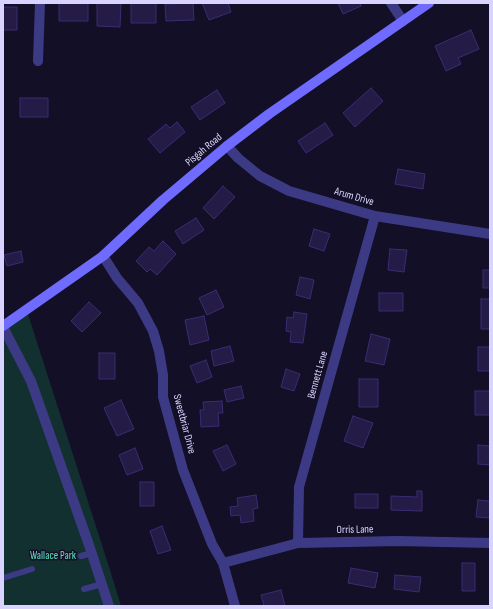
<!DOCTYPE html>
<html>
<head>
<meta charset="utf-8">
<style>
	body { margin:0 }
	#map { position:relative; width:493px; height:609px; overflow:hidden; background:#130f26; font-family:"Sofia Sans Condensed",sans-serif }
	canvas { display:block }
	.frame { position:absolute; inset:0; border:4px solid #d9d4ff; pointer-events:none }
</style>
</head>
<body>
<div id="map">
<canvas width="493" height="609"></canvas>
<div class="frame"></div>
</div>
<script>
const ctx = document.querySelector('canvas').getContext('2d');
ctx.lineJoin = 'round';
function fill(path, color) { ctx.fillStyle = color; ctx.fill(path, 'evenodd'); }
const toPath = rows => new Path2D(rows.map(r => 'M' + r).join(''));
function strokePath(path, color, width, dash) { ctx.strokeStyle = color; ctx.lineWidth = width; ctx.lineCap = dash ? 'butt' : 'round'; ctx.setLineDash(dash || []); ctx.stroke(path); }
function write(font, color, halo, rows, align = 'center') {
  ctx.font = font + ' "Sofia Sans Condensed",sans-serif'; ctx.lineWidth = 3; ctx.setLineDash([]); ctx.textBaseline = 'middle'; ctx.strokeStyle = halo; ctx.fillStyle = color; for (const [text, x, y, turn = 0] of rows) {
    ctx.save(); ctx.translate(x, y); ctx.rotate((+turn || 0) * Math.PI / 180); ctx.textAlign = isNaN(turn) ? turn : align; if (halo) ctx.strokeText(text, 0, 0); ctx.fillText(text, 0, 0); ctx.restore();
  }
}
const green = toPath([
	[27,311,110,570,121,606,3,606,3,326]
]);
const building = toPath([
	[59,3,88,3,88,21,59,21,59,3],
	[97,3,121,3,120,27,97,26,97,3],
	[131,3,156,3,156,23,131,23,131,3],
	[193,3,194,20,166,21,165,4,193,3],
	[202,3,228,3,231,12,209,20,202,3],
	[338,3,360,3,361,6,343,14,338,3],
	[3,7,17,7,17,30,3,30,3,7],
	[471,30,479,49,458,58,461,64,446,71,435,46,471,30],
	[371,88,383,101,355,127,343,113,371,88],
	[217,90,225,103,200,120,191,107,217,90],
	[20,98,48,98,48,117,20,117,20,98],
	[177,122,185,132,160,153,148,139,166,124,170,128,177,122],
	[325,123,333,135,306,153,298,141,325,123],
	[398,169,425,174,423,189,395,184,398,169],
	[223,186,235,197,214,219,203,208,223,186],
	[196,218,204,230,183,244,175,231,196,218],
	[314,229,330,234,324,251,309,246,314,229],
	[163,241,176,254,157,275,150,269,147,272,136,261,149,247,154,251,163,241],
	[390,249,407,250,404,272,388,270,390,249],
	[21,251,23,262,7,266,4,255,21,251],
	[483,270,490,270,490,288,483,288,483,270],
	[300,277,314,280,310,299,296,295,300,277],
	[216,290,224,307,207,315,199,298,216,290],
	[379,293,403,293,403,311,379,311,379,293],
	[481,299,490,299,490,329,481,329,481,299],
	[89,302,101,313,82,332,71,321,89,302],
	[294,312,307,314,303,343,290,342,291,332,286,331,287,317,293,318,294,312],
	[204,316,209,340,190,345,185,320,204,316],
	[371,334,390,339,384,365,365,361,371,334],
	[230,346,234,361,214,366,211,351,230,346],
	[478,347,490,347,490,371,478,371,478,347],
	[99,353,115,353,115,379,99,379,99,353],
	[206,360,212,377,197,383,190,366,206,360],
	[286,369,300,374,294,391,281,387,286,369],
	[359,379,378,379,378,407,359,407,359,379],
	[241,386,244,398,227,402,224,390,241,386],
	[475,391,490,391,490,415,475,415,475,391],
	[121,400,134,429,117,436,104,408,121,400],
	[222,401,223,413,218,413,219,426,201,427,200,410,204,410,203,402,222,401],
	[353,416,373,423,363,448,344,441,353,416],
	[227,445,236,464,223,471,213,451,227,445],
	[478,445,490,446,490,465,478,464,478,445],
	[135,448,143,469,127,475,119,455,135,448],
	[140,482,154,482,154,506,140,506,140,482],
	[417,491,422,491,422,511,391,510,391,496,417,497,417,491],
	[355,494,378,494,378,508,355,508,355,494],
	[256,495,258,508,253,509,254,521,241,523,240,515,231,516,230,507,238,506,237,498,256,495],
	[478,500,490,501,490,518,476,517,478,500],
	[162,526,171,550,158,554,150,531,162,526],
	[462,563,475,563,475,591,462,591,462,563],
	[351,568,378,573,375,588,348,583,351,568],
	[395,575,421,577,419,592,394,589,395,575],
	[281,590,285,606,264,606,261,595,281,590]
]);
const lane = toPath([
	[81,556,92,553],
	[3,578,32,569],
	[84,589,102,584]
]);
const street = toPath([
	[391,3,403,21],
	[38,61,40,3],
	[227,146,238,158,260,176,289,191,375,216,490,234],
	[103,256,117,278,138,303,153,331,159,351,163,375,163,397,183,470,212,544,223,563,235,606],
	[3,327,31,381,89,545,109,606],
	[298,543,299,487,375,216],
	[223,563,298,543,398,541,490,543]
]);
const secondary = toPath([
	[3,326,103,256,163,200,227,146,269,114,429,3]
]);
const streetNames = [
	["Pisgah Road",204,150,-40],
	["Arum Drive",354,197,16],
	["Bennett Lane",318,375,-74],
	["Sweetbriar Drive",184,424,75],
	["Orris Lane",355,530,-1]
];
const parkNames = [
	["Wallace Park",53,556]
];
fill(green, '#12302f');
fill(building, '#241b47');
strokePath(building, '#3b2d73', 1);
strokePath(lane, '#3d3a85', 6);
strokePath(street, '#3d3a85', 10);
strokePath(secondary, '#6f6bff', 10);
write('11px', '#d9d4ff', '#130f26', streetNames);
write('11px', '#5fe0c0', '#130f26', parkNames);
</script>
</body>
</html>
